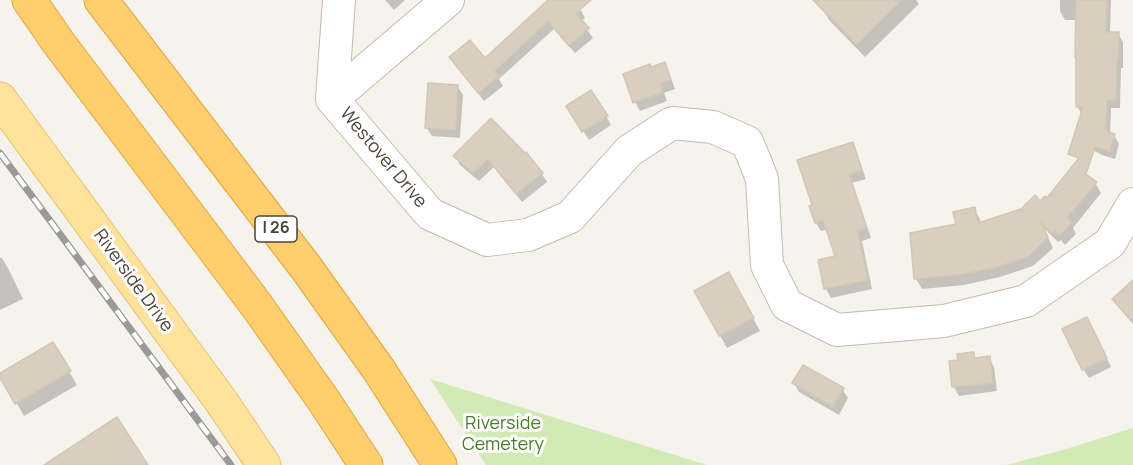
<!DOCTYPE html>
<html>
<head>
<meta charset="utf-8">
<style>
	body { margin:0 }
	canvas { display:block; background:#f6f3ec }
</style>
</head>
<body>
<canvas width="1133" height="465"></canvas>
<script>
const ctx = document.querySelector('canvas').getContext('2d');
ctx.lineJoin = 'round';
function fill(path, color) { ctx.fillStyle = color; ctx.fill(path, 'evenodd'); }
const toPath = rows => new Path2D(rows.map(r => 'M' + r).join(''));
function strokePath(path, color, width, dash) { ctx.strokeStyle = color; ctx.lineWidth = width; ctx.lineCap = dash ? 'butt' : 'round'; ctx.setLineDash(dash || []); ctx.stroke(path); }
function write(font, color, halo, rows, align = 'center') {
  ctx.font = font + ' Manrope,sans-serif'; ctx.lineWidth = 6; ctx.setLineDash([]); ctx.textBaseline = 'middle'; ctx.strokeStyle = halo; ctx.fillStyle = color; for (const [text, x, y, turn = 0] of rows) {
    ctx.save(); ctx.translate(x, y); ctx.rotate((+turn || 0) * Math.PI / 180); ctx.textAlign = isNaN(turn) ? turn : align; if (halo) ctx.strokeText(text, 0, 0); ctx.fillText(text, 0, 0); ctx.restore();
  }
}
const green = toPath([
	[430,379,707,465,486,465],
	[1133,428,1133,465,1007,465,1066,449]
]);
const shadow = toPath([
	[385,0,405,0,394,10],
	[551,0,581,0,580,9,585,18,581,21,593,38,575,53,554,29,499,79,503,86,484,101,459,69,454,60,485,60],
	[828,0,916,0,919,4,865,57,829,20,821,7],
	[1060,0,1111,0,1110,33,1118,34,1123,42,1123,68,1121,68,1120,108,1111,108,1110,134,1114,135,1119,144,1115,159,1102,155,1081,144,1082,115,1077,106,1077,20,1065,20,1060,11],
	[664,64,669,73,675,89,664,93,667,101,640,111,635,102,625,75,651,69],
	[457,86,463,95,460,138,432,136,426,127],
	[573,115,606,116,611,125,589,140],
	[852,144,857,153,866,179,852,183,871,238,862,241,872,289,831,298,826,289,820,261,837,257,828,229,821,231,816,223],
	[525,155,542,174,547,182,522,202,494,167,479,181,460,165,455,156],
	[1087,177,1095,183,1101,193,1073,228,1076,234,1065,245,1061,240,1058,242,1043,227,1053,248,1033,266,1000,277,964,285,922,289,916,279,958,225,974,209,980,219,981,224,1047,201],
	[0,258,2,258,9,270,23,299,0,310],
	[1133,282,1133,324,1119,308,1114,299],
	[736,287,760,331,727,348,696,292],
	[1092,328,1111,367,1089,378,1083,369],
	[53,344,77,385,24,416,0,374],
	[973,354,976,359,989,358,994,367,997,391,959,396,954,387],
	[794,383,842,389,848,398,839,415,799,392]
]);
const building = toPath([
	[548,0,591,0,576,13,589,28,569,46,548,21,495,71,499,76,478,93,449,57,470,40,485,58,548,0],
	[813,0,902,0,857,45,813,0],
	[1076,0,1107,0,1106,32,1119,32,1118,60,1117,59,1116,100,1107,100,1106,131,1115,134,1110,151,1095,147,1086,174,1097,182,1067,218,1072,223,1059,236,1054,231,1052,234,1041,222,1048,237,1028,257,994,268,958,275,914,279,910,233,956,224,953,212,975,207,978,223,1021,209,1035,195,1040,201,1045,196,1047,198,1079,158,1068,154,1083,107,1076,107,1076,59,1075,58,1076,0],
	[665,62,671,80,660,84,663,92,633,103,623,74,650,64,651,67,665,62],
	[428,83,458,85,456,130,425,128,428,83],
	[591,90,608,116,582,132,566,106,591,90],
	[491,118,525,153,526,152,543,173,516,194,488,159,473,173,453,156,491,118],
	[853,142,862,170,849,174,867,228,858,231,868,280,824,289,818,260,835,256,823,220,815,223,809,206,812,205,797,160,853,142],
	[729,272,754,318,719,336,694,291,729,272],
	[1133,280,1133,322,1112,299,1133,280],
	[1087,317,1107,358,1082,370,1062,329,1087,317],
	[53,342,71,371,15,404,0,378,0,373,53,342],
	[974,352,974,358,990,356,993,383,952,387,949,361,958,360,957,354,974,352],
	[803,365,844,388,833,407,792,383,803,365],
	[117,417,148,465,44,465,117,417]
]);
const minor = toPath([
	[339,0,332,99,430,214,487,240,528,235,570,217,629,151,672,123,713,127,747,142,755,161,762,179,767,265,787,305,837,330,944,321,1026,301,1110,243,1133,204],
	[332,99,448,0]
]);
const major = toPath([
	[0,99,221,401,264,465]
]);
const highway = toPath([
	[29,0,58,42,257,306,324,401,366,465],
	[101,0,307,269,379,370,440,465]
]);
const rail = toPath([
	[0,153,231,465]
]);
const shields = [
	[276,229,42]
];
const shieldNames = [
	["I 26",276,229]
];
const streetNames = [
	["Westover Drive",383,158,50],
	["Riverside Drive",133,281,54]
];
const parkNames = [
	["Riverside",503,424],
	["Cemetery",503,445]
];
fill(green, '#d2eab5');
fill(shadow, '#0003');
fill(building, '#d8cfc1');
strokePath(building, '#d3c7b4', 1.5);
strokePath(minor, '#c2bbae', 34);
strokePath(major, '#e6c16a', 35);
strokePath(highway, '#e0a43c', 35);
strokePath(minor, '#fff', 32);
strokePath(major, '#ffe39c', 33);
strokePath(highway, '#ffcf6e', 33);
strokePath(rail, '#9a9a9a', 7);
strokePath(rail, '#fff', 4.5, [14]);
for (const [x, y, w] of shields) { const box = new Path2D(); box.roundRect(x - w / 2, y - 13, w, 26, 4.5); ctx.fillStyle = '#fff'; ctx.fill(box); strokePath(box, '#4b4439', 1.5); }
write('bold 16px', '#4b4439', null, shieldNames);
write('18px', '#4b4439', '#fff', streetNames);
write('18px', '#4a7f2a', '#fff', parkNames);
</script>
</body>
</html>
